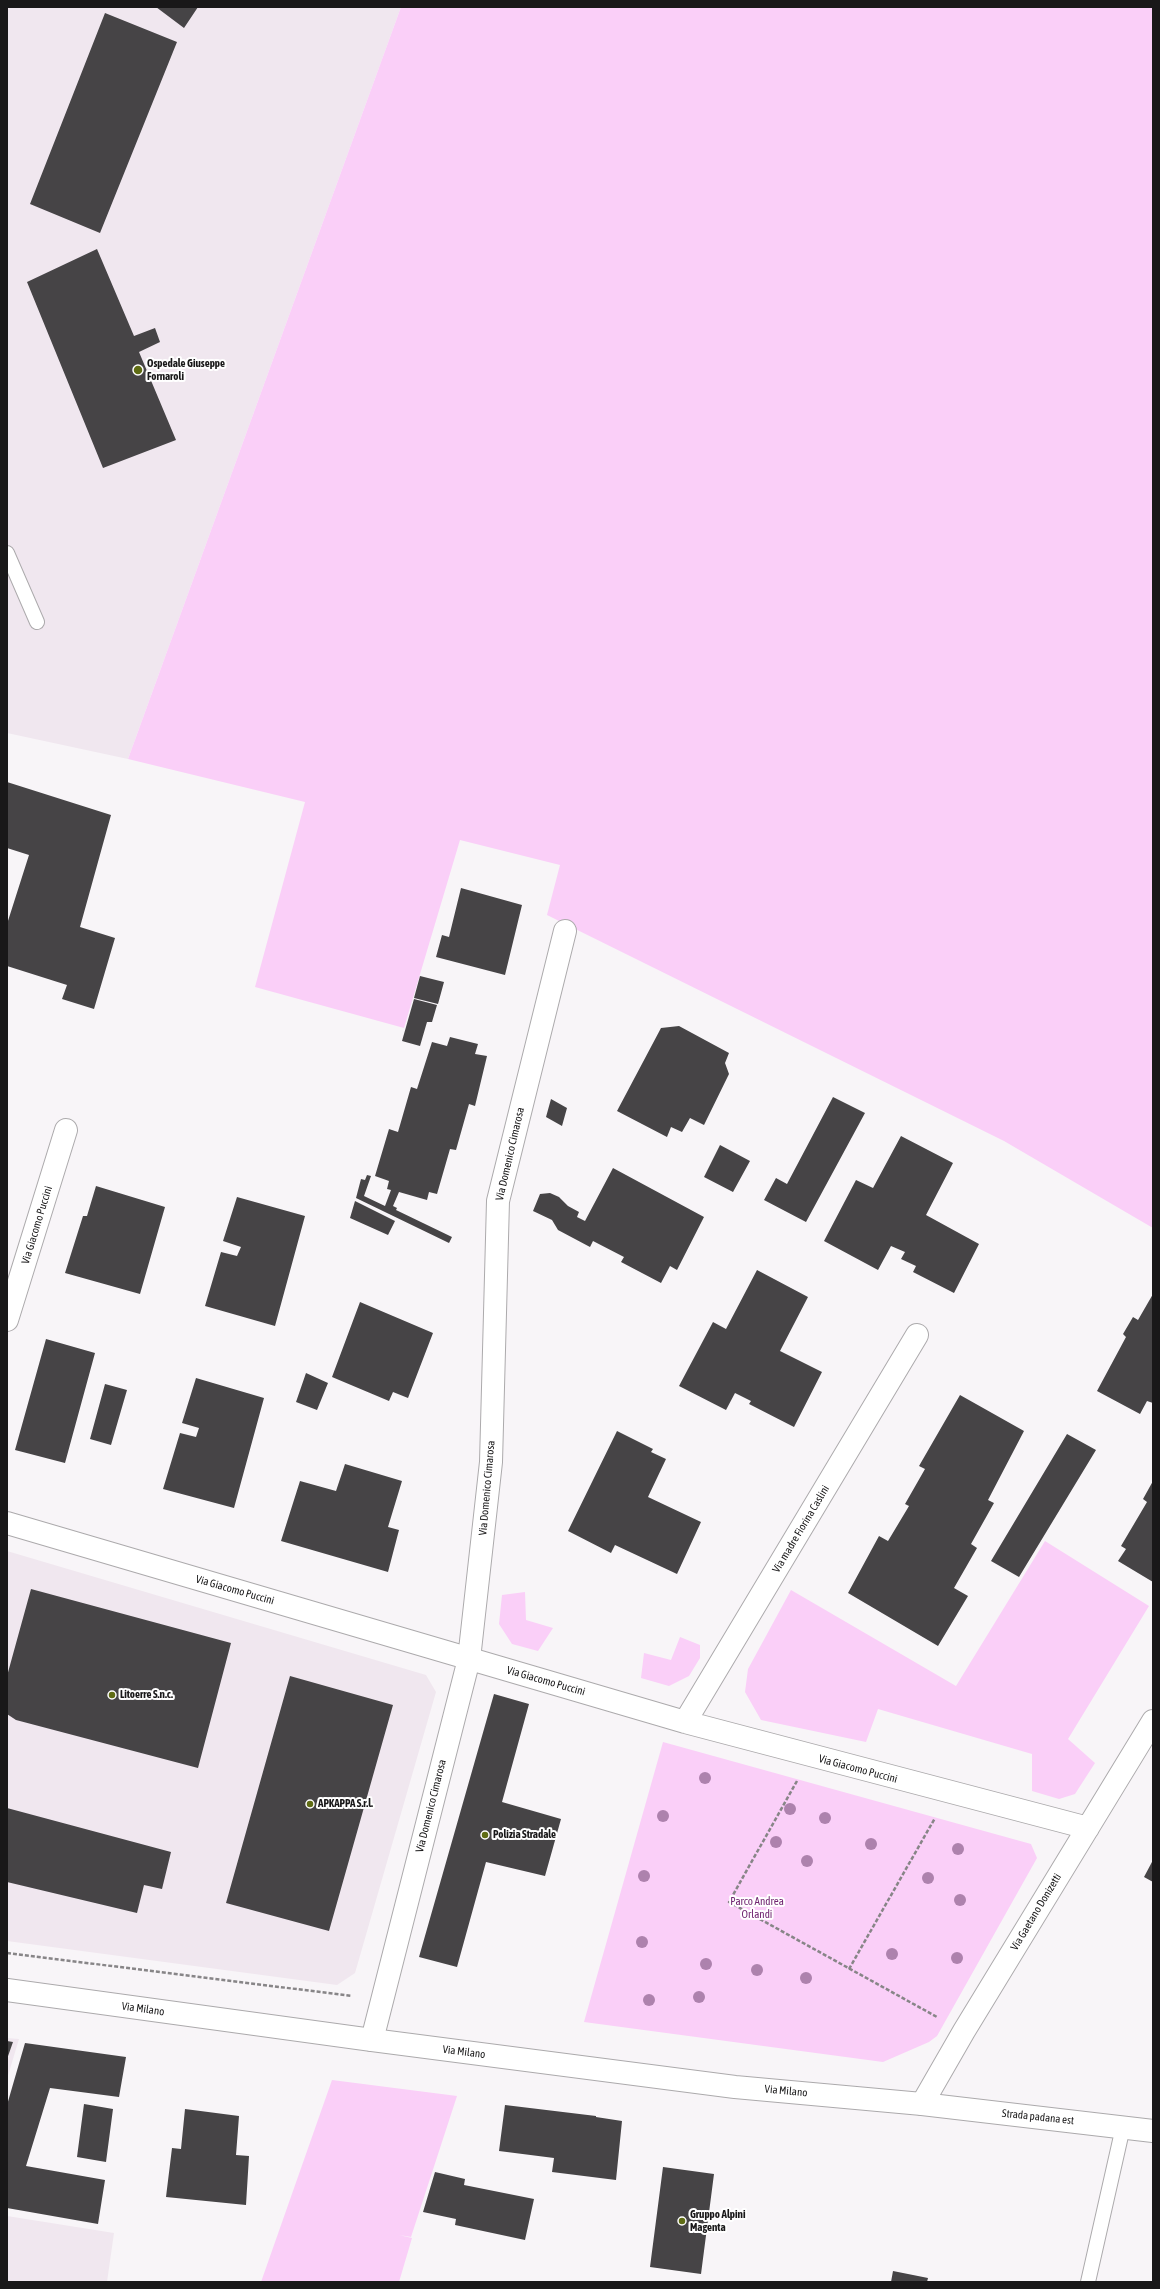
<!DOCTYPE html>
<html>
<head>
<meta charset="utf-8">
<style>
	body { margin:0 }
	#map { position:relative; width:1160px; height:2289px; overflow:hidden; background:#f8f5f8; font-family:"Asap Condensed",sans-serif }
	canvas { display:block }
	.frame { position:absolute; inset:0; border:8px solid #191819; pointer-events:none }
</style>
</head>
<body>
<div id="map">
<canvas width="1160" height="2289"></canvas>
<div class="frame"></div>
</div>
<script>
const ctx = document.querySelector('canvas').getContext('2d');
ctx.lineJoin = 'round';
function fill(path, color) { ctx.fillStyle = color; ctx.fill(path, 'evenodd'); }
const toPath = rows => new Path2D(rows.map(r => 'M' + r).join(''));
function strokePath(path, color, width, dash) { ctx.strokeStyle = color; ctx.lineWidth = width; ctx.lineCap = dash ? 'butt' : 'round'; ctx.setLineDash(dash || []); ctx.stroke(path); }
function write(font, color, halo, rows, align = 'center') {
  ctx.font = font + ' "Asap Condensed",sans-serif'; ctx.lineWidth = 4; ctx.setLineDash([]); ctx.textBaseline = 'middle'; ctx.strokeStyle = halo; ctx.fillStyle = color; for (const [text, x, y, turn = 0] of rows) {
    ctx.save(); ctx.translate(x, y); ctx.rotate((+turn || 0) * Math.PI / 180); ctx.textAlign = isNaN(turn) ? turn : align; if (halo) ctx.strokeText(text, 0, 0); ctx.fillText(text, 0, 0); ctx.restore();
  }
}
const built = toPath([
	[7,7,401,7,128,759,7,733],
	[7,1551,426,1675,436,1692,355,1973,337,1985,7,1941],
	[7,2038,19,2039,7,2079],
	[7,2216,114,2233,107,2282,7,2282]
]);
const green = toPath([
	[401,7,1153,7,1153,1228,1004,1141,547,915,560,865,460,840,404,1028,255,987,305,802,128,759],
	[1045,1541,1149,1606,1068,1739,1095,1763,1075,1794,1059,1799,1032,1791,1032,1754,878,1709,866,1742,761,1720,745,1692,748,1669,791,1590,956,1686],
	[525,1592,526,1620,553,1628,538,1651,512,1644,499,1624,502,1595],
	[680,1637,700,1645,700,1658,689,1676,669,1686,641,1678,644,1653,671,1660],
	[663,1742,1031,1844,1037,1858,937,2036,929,2042,883,2062,584,2022],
	[332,2080,457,2096,411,2237,399,2235,412,2238,399,2282,261,2282]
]);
const building = toPath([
	[156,7,198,7,184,28],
	[105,13,177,42,100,233,30,204],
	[97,249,134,336,155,328,160,342,139,352,176,440,103,468,27,282],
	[7,782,111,815,80,927,115,938,94,1009,62,999,67,985,7,966,7,924,29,855,7,848],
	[461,888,522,905,505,975,436,957,442,935,449,937],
	[420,976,444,982,438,1004,414,998],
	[414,999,437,1005,432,1022,427,1022,420,1046,402,1041],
	[679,1026,729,1053,725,1063,729,1074,704,1125,690,1118,682,1132,671,1127,667,1137,617,1111,661,1028],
	[450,1037,478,1044,475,1054,487,1056,475,1106,469,1104,456,1150,450,1149,437,1194,429,1192,427,1200,399,1192,393,1206,397,1208,396,1210,452,1237,449,1243,356,1198,361,1179,365,1180,367,1175,371,1176,364,1196,385,1206,391,1190,387,1189,389,1181,375,1176,389,1129,398,1132,411,1087,417,1089,432,1042,447,1046],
	[833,1097,865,1113,806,1222,764,1200,776,1178,787,1184],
	[551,1099,567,1108,562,1126,546,1117],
	[901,1136,953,1163,926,1215,979,1244,954,1293,913,1272,916,1266,901,1259,905,1252,891,1246,878,1270,824,1241,856,1180,873,1188],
	[720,1145,750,1161,733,1192,704,1177],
	[613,1168,704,1217,677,1270,670,1266,661,1283,621,1262,624,1257,593,1241,590,1247,558,1230,552,1220,533,1211,540,1194,550,1193,559,1197,568,1206,579,1212,577,1217,585,1221],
	[96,1186,165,1207,140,1294,65,1273,83,1216,87,1216],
	[237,1197,305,1216,275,1326,205,1306,221,1252,237,1256,241,1247,223,1241],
	[355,1201,395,1221,388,1235,350,1218],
	[757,1270,808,1297,780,1351,822,1372,794,1427,749,1404,751,1401,735,1393,726,1410,679,1386,713,1322,726,1329],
	[1153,1294,1153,1403,1147,1401,1140,1414,1097,1391,1126,1337,1123,1334,1133,1317,1138,1320],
	[360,1302,433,1333,408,1398,393,1392,389,1401,332,1377],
	[46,1339,95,1353,65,1463,15,1450],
	[306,1373,328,1383,317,1410,296,1402],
	[196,1378,264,1398,234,1508,163,1489,180,1433,196,1437,199,1428,182,1423],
	[105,1384,127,1390,111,1445,90,1439],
	[960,1395,1024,1431,988,1500,994,1503,971,1544,977,1548,954,1588,968,1596,938,1646,848,1593,879,1536,888,1541,909,1506,905,1504,925,1469,919,1466],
	[617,1431,653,1449,651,1452,666,1459,648,1497,701,1522,677,1574,615,1545,611,1553,568,1531],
	[1067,1434,1096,1450,1019,1577,991,1561],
	[345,1464,402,1481,388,1527,399,1530,388,1572,281,1541,300,1481,336,1491],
	[1153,1481,1153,1582,1118,1561,1126,1549,1121,1546,1147,1502,1143,1499],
	[31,1589,231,1643,198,1768,16,1720,7,1714,7,1676],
	[290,1676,393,1705,329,1931,226,1903],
	[494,1694,529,1704,502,1802,561,1819,545,1876,486,1862,457,1967,419,1957],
	[7,1808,171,1852,162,1889,144,1885,137,1913,7,1882],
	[1153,1860,1153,1882,1144,1877],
	[7,2041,13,2042,7,2059],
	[25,2043,126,2057,119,2097,50,2088,26,2166,105,2180,98,2224,7,2208,7,2105],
	[84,2104,113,2109,106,2162,77,2157],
	[505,2105,596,2116,596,2117,622,2121,616,2180,552,2172,554,2158,499,2151],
	[185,2109,239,2116,236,2155,249,2156,246,2205,166,2197,172,2148,181,2149],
	[663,2167,714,2174,701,2274,650,2267],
	[435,2172,465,2179,464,2185,534,2199,525,2240,455,2225,456,2219,423,2212],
	[893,2271,928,2278,927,2282,891,2282]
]);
const path = toPath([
	[797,1781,729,1902,937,2017],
	[7,1953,352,1996],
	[849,1969,935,1818]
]);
const lane = toPath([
	[7,553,37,622],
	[1088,2282,1123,2127]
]);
const street = toPath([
	[7,1320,66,1130],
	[7,1523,685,1722,1088,1828],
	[685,1722,917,1335],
	[372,2040,469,1659,491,1462,498,1201,565,931],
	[922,2104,964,2031,1153,1721]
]);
const secondary = toPath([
	[7,1990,372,2040,735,2087,922,2104,1153,2131]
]);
const trees = [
	[705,1778],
	[790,1809],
	[663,1816],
	[825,1818],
	[776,1842],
	[871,1844],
	[958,1849],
	[807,1861],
	[644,1876],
	[928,1878],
	[960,1900],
	[642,1942],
	[892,1954],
	[957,1958],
	[706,1964],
	[757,1970],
	[806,1978],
	[699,1997],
	[649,2000]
];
const markers = [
	[138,370,5,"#5f6c14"],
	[112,1695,4,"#5f6c14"],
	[310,1804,4,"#5f6c14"],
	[485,1835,4,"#5f6c14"],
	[682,2221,4,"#5f6c14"]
];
const poiNames = [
	["Ospedale Giuseppe",147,364],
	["Fornaroli",147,377],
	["Litoerre S.n.c.",120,1695],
	["APKAPPA S.r.l.",318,1804],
	["Polizia Stradale",493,1835],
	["Gruppo Alpini",690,2215],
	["Magenta",690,2228]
];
const streetNames = [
	["Via Domenico Cimarosa",510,1154,-77],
	["Via Giacomo Puccini",37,1225,-73],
	["Via Domenico Cimarosa",487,1488,-85],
	["Via madre Fiorina Caslini",801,1529,-59],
	["Via Giacomo Puccini",235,1590,16],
	["Via Giacomo Puccini",546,1681,16],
	["Via Giacomo Puccini",858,1769,15],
	["Via Domenico Cimarosa",431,1806,-76],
	["Via Gaetano Donizetti",1036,1912,-59],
	["Via Milano",143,2009,8],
	["Via Milano",464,2052,7],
	["Via Milano",786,2091,5],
	["Strada padana est",1038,2117,6]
];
const parkNames = [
	["Parco Andrea",757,1902],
	["Orlandi",757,1915]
];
fill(built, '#f0e7ef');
fill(green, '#facff8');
fill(building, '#464446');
strokePath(lane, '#acaaac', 16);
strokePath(street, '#acaaac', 24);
strokePath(secondary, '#acaaac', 24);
strokePath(path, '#878587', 2.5, [4, 2]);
strokePath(lane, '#fff', 14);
strokePath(street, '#fff', 22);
strokePath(secondary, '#fff', 22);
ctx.fillStyle = '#ad82ad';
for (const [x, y] of trees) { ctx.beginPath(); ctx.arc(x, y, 6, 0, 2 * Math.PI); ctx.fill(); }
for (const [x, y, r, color] of markers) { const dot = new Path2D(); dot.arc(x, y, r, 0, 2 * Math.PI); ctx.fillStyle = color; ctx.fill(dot); strokePath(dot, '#fff', 1.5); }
write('bold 11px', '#191819', '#fff', poiNames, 'left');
write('11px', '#191819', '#fff', streetNames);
write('11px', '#702470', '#fff', parkNames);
</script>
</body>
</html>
